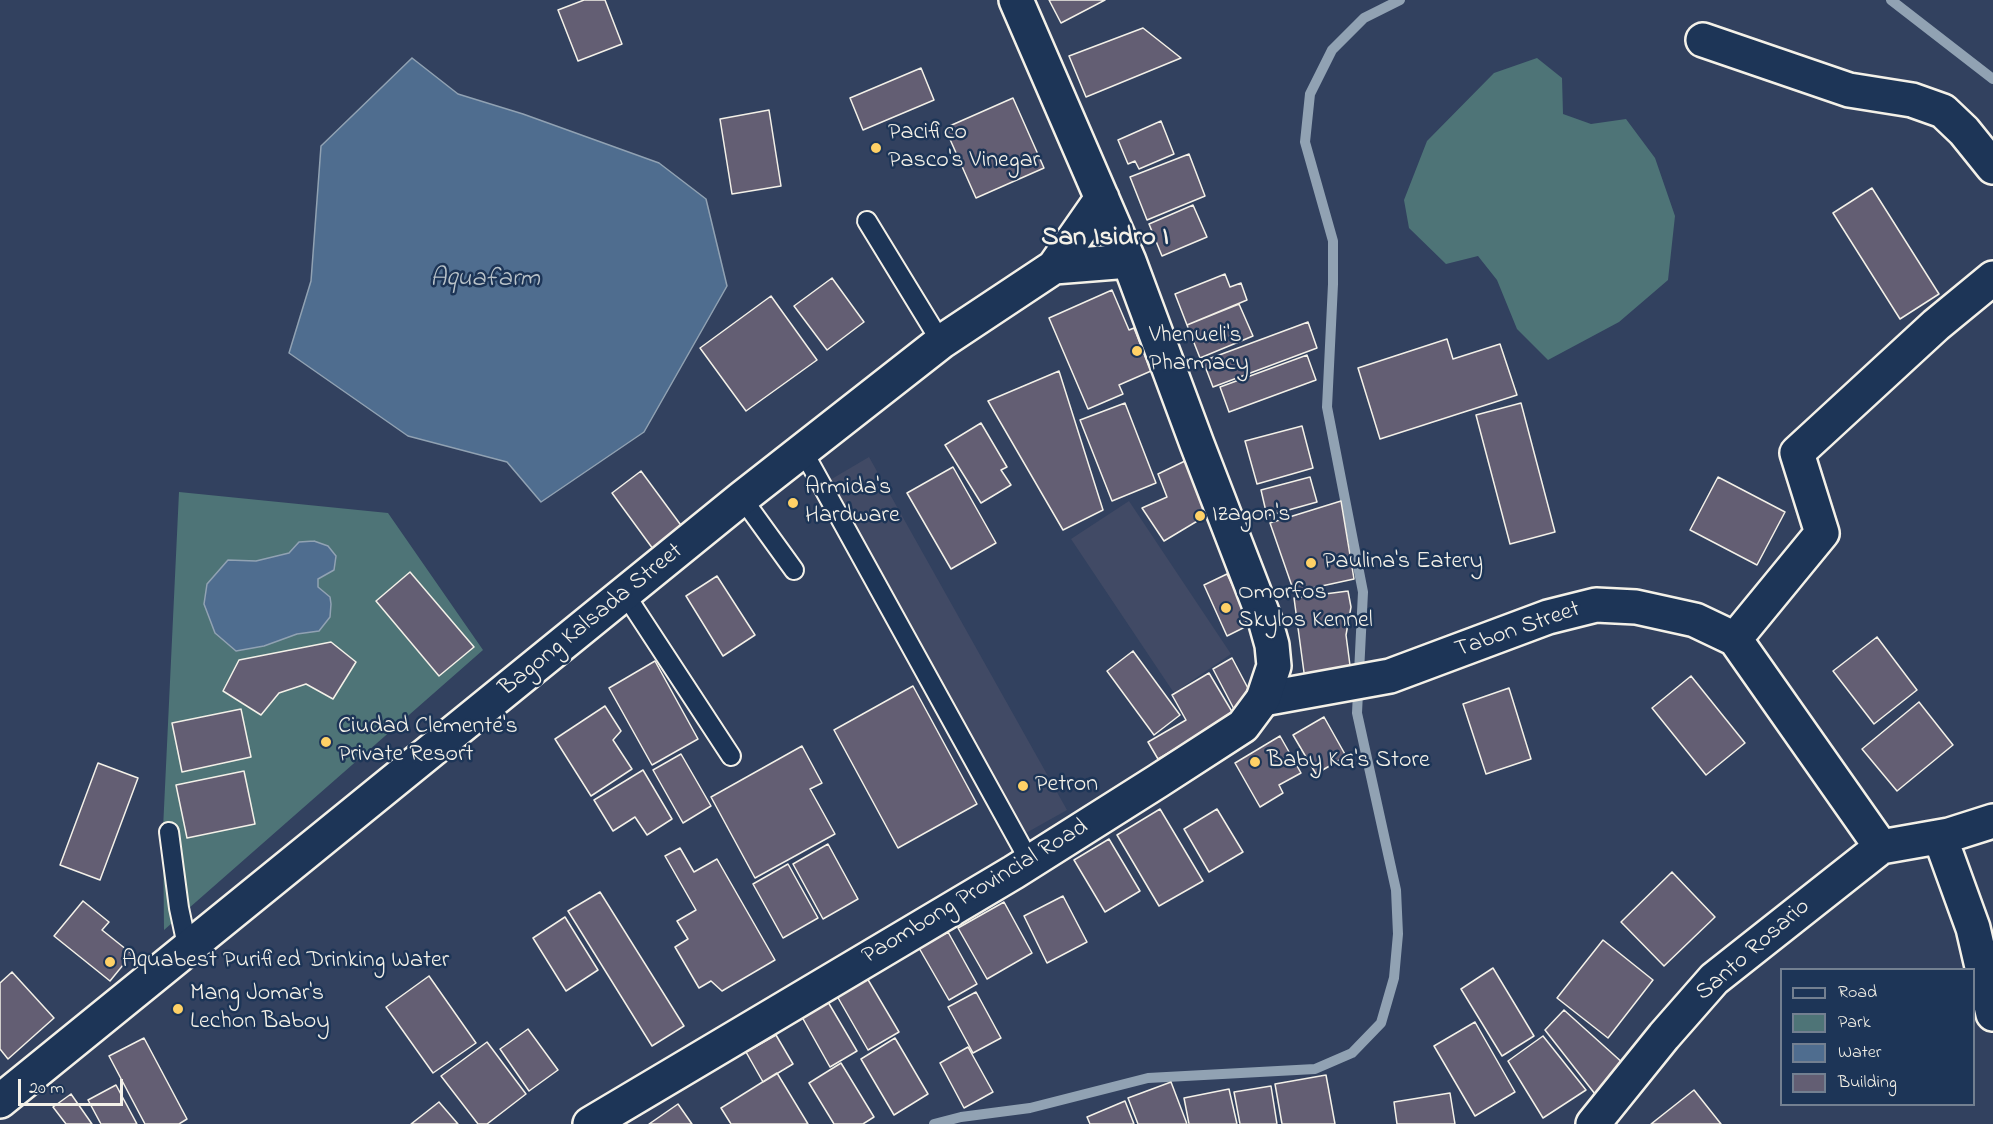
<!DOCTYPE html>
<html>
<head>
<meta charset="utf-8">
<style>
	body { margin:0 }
	#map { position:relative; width:1993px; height:1124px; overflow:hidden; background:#32415f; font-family:"Indie Flower",sans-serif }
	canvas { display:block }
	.legend { position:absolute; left:1780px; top:968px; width:195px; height:138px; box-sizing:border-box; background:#1d3557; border:2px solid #738091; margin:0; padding:8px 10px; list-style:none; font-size:18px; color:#f4f1e8 }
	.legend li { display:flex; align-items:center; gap:12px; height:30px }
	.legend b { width:30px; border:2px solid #738091 }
	.scale { position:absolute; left:18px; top:1079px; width:105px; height:27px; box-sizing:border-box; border:3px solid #f4f1e8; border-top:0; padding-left:8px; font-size:18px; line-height:21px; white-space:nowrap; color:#f4f1e8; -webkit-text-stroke:4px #1d3557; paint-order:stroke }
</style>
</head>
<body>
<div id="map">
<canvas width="1993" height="1124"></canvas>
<ul class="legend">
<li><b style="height:8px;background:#1d3557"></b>Road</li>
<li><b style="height:16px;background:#4e7477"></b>Park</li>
<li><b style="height:16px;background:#4f6d8f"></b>Water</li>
<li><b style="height:16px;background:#635e73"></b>Building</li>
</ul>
<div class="scale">20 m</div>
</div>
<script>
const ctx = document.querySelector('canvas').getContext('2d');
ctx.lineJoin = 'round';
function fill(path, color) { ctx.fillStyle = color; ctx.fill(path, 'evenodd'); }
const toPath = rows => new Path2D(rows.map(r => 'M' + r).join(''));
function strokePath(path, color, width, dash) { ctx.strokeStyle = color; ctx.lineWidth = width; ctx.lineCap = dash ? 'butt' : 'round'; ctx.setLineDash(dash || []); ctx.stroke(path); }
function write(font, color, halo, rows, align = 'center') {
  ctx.font = font + ' "Indie Flower",sans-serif'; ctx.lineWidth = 5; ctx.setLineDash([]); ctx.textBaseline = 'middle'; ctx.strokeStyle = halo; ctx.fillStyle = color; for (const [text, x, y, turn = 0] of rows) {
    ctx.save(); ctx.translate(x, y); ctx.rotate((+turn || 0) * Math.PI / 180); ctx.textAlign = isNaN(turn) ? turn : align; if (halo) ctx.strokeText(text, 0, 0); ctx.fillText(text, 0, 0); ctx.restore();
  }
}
const built = toPath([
	[869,457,1067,810,1010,842,813,490],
	[1129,501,1231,654,1174,693,1071,539]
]);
const green = toPath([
	[1537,58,1562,78,1563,114,1591,124,1626,119,1655,158,1675,216,1668,280,1619,322,1548,360,1517,329,1497,280,1478,256,1446,264,1409,228,1404,200,1427,141,1494,73],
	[179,492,388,513,483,650,164,930,163,829]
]);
const water = toPath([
	[412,58,458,94,523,114,659,163,706,199,727,286,644,432,541,502,507,462,408,436,289,353,311,281,321,146,412,58],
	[314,541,328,546,336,556,334,570,318,579,318,587,330,597,331,604,330,617,319,631,297,634,264,646,236,651,215,633,204,604,207,584,228,560,256,561,289,553,299,542,314,541]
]);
const stream = toPath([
	[1891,0,1993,79],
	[934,1124,961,1117,1030,1108,1148,1078,1315,1069,1352,1053,1381,1023,1394,978,1398,934,1396,890,1357,713,1363,592,1327,407,1333,284,1333,241,1305,142,1310,94,1332,50,1364,18,1400,0]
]);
const building = toPath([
	[584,0,605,0,622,44,578,61,558,10,584,0],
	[1049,0,1105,0,1061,23,1049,0],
	[1143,28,1181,58,1086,97,1069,56,1143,28],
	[921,68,934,100,863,130,850,98,921,68],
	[1013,98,1044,168,976,198,945,128,1013,98],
	[769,110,781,186,732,194,720,119,769,110],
	[1161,121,1174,154,1139,169,1135,161,1128,164,1118,140,1161,121],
	[1189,154,1205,196,1147,220,1130,177,1189,154],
	[1872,188,1939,294,1900,319,1833,213,1872,188],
	[1193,205,1207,237,1162,256,1149,224,1193,205],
	[1225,274,1230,287,1241,283,1247,300,1187,325,1175,294,1225,274],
	[832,278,864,322,827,350,794,306,832,278],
	[1112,290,1129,330,1134,328,1151,371,1119,385,1123,394,1088,409,1049,318,1112,290],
	[771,296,817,360,746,411,700,348,771,296],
	[1239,304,1253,336,1200,358,1187,325,1239,304],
	[1308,322,1317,348,1213,387,1203,361,1308,322],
	[1447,339,1453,359,1500,344,1517,395,1380,439,1358,368,1447,339],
	[1307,355,1316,380,1229,412,1220,387,1307,355],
	[1059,371,1103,510,1063,530,988,401,1059,371],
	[1125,403,1156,483,1112,501,1080,420,1125,403],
	[1521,403,1555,532,1510,544,1476,415,1521,403],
	[981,423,1007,467,1001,470,1011,485,981,503,945,445,981,423],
	[1302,426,1313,468,1257,484,1245,441,1302,426],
	[1187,460,1209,514,1164,541,1142,508,1167,497,1158,474,1187,460],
	[953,467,996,543,951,569,907,493,953,467],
	[641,471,683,528,653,549,612,493,641,471],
	[1310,477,1317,502,1267,516,1261,490,1310,477],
	[1718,477,1785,512,1757,565,1690,530,1718,477],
	[1341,501,1354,579,1294,592,1270,523,1341,501],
	[410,572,474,647,439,676,376,601,410,572],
	[1227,574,1251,624,1227,636,1204,585,1227,574],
	[717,576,755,635,723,656,686,596,717,576],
	[1348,591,1351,607,1346,635,1351,673,1305,680,1294,598,1348,591],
	[1877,637,1917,690,1874,724,1833,671,1877,637],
	[331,642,356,662,333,699,306,684,279,693,261,715,223,691,239,660,331,642],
	[1133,651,1180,715,1154,735,1107,671,1133,651],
	[1232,658,1250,692,1235,711,1213,669,1232,658],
	[655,661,698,739,652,765,609,688,655,661],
	[1209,673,1234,715,1158,759,1148,742,1186,720,1172,695,1209,673],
	[1691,676,1745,743,1706,775,1652,708,1691,676],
	[913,686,977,804,898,848,834,730,913,686],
	[1509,688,1531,759,1486,774,1463,704,1509,688],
	[1919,702,1953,745,1897,791,1862,749,1919,702],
	[605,706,621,731,613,740,632,769,591,796,555,739,605,706],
	[241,709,251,757,182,772,172,723,241,709],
	[1324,717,1346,756,1316,774,1293,735,1324,717],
	[1280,736,1301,773,1279,785,1283,793,1260,807,1235,763,1280,736],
	[802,746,822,783,810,789,835,834,755,878,711,797,802,746],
	[681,754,711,806,683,823,653,770,681,754],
	[98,763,138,778,100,880,60,865,98,763],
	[643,770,672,819,647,835,635,817,613,831,594,800,643,770],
	[244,771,255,824,187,838,176,785,244,771],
	[1160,809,1203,881,1159,906,1117,835,1160,809],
	[1217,809,1243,852,1209,872,1184,829,1217,809],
	[1109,839,1140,891,1105,912,1074,860,1109,839],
	[828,844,858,899,823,919,793,864,828,844],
	[680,848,694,872,717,859,775,960,722,991,711,981,699,988,675,947,688,939,677,921,696,910,665,856,680,848],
	[788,864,818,918,783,938,753,884,788,864],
	[1672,872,1715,917,1664,966,1621,922,1672,872],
	[600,892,684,1026,652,1046,568,911,600,892],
	[1063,896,1087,942,1047,963,1024,916,1063,896],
	[83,901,109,922,102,930,132,954,110,981,54,936,83,901],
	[1004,902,1032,953,987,979,958,928,1004,902],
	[565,917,598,970,566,991,533,938,565,917],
	[948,932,977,984,949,1000,919,948,948,932],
	[1603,940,1653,980,1608,1038,1557,998,1603,940],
	[1493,968,1534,1036,1502,1056,1461,989,1493,968],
	[12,972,54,1018,8,1059,0,1049,0,983,12,972],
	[429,976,476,1043,433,1073,386,1007,429,976],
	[867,978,899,1032,868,1050,837,996,867,978],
	[976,992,1001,1038,973,1053,948,1007,976,992],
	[828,1002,857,1051,830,1067,802,1017,828,1002],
	[1564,1010,1624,1064,1595,1094,1545,1030,1564,1010],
	[1475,1022,1515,1092,1475,1116,1434,1046,1475,1022],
	[528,1029,558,1070,529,1091,500,1049,528,1029],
	[776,1035,793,1064,763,1082,746,1052,776,1035],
	[1543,1036,1586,1090,1543,1118,1508,1061,1543,1036],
	[144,1038,187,1119,179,1124,145,1124,109,1056,144,1038],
	[895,1038,928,1094,894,1115,861,1059,895,1038],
	[487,1042,526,1094,487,1124,478,1124,441,1076,487,1042],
	[968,1047,993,1092,964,1108,940,1063,968,1047],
	[841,1063,874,1117,863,1124,834,1124,809,1083,841,1063],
	[777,1073,808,1124,731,1124,721,1108,777,1073],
	[1326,1075,1335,1124,1282,1124,1275,1084,1326,1075],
	[1171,1082,1187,1124,1138,1124,1128,1098,1171,1082],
	[116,1085,137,1124,101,1124,88,1100,116,1085],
	[1271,1086,1277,1124,1240,1124,1234,1092,1271,1086],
	[1229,1089,1237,1124,1189,1124,1184,1098,1229,1089],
	[1694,1090,1721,1124,1651,1124,1694,1090],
	[1450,1093,1455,1124,1397,1124,1394,1102,1450,1093],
	[71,1094,92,1124,66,1124,53,1107,71,1094],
	[1125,1101,1134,1124,1090,1124,1087,1117,1125,1101],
	[439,1102,458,1124,411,1124,439,1102],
	[678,1104,692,1124,649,1124,678,1104]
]);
const service = toPath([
	[867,221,941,342],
	[803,451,1030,862],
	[742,498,794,570],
	[625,594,731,756],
	[169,832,179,908,188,950]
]);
const minor = toPath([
	[1703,40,1849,90,1912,100,1943,111,1964,131,1993,167],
	[1735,639,1822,533,1797,453,1936,325,1993,278],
	[1263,699,1390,676,1548,617,1596,605,1636,607,1695,620,1735,639,1881,847],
	[1940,837,1973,928,1993,1014],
	[1593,1124,1664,1036,1714,979,1881,847,1949,835,1993,821]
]);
const secondary = toPath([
	[1054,267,1129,261],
	[0,1101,742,498,941,342,1054,267,1102,198],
	[590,1124,1014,872,1158,781,1243,726,1263,699,1274,666,1272,645,1265,620,1197,444,1129,261,1016,0]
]);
const markers = [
	[876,148,6,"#ffd166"],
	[1137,351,6,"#ffd166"],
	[793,503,6,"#ffd166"],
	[1200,516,6,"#ffd166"],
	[1311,563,6,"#ffd166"],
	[1226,608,6,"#ffd166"],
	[326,742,6,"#ffd166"],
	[1255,762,6,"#ffd166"],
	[1023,786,6,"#ffd166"],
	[110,962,6,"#ffd166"],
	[178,1009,6,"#ffd166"]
];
const poiNames = [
	["Pacifico",888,134],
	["Pasco's Vinegar",888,162],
	["Vhenueli's",1149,337],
	["Pharmacy",1149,365],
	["Armida's",805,489],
	["Hardware",805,517],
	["Izagon's",1212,516],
	["Paulina's Eatery",1323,563],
	["Omorfos",1238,594],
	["Skylos Kennel",1238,622],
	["Ciudad Clemente's",338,728],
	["Private Resort",338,756],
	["Baby KG's Store",1267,762],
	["Petron",1035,786],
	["Aquabest Purified Drinking Water",122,962],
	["Mang Jomar's",190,995],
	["Lechon Baboy",190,1023]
];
const streetNames = [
	["Bagong Kalsada Street",592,621,-39],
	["Tabon Street",1518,631,-19],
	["Paombong Provincial Road",976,893,-31],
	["Santo Rosario",1754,951,-41]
];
const waterNames = [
	["Aquafarm",485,281]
];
const quarterNames = [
	["San Isidro I",1105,240]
];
fill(built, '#414a65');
fill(green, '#4e7477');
fill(water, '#4f6d8f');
strokePath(water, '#91a2b3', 1.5);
strokePath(stream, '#91a2b3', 10);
fill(building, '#635e73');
strokePath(building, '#f4f1e8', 1.5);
strokePath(service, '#f4f1e8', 22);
strokePath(minor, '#f4f1e8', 38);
strokePath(secondary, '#f4f1e8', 38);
strokePath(service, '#1d3557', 18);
strokePath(minor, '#1d3557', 33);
strokePath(secondary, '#1d3557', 33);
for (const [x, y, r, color] of markers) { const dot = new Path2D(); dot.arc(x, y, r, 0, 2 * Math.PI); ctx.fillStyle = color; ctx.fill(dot); strokePath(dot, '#1d3557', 2); }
write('24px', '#f4f1e8', '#1d3557', poiNames, 'left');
write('24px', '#f4f1e8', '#1d3557', streetNames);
write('italic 26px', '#bac3c9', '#1d3557', waterNames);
write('bold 27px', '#f4f1e8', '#1d3557', quarterNames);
</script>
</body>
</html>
